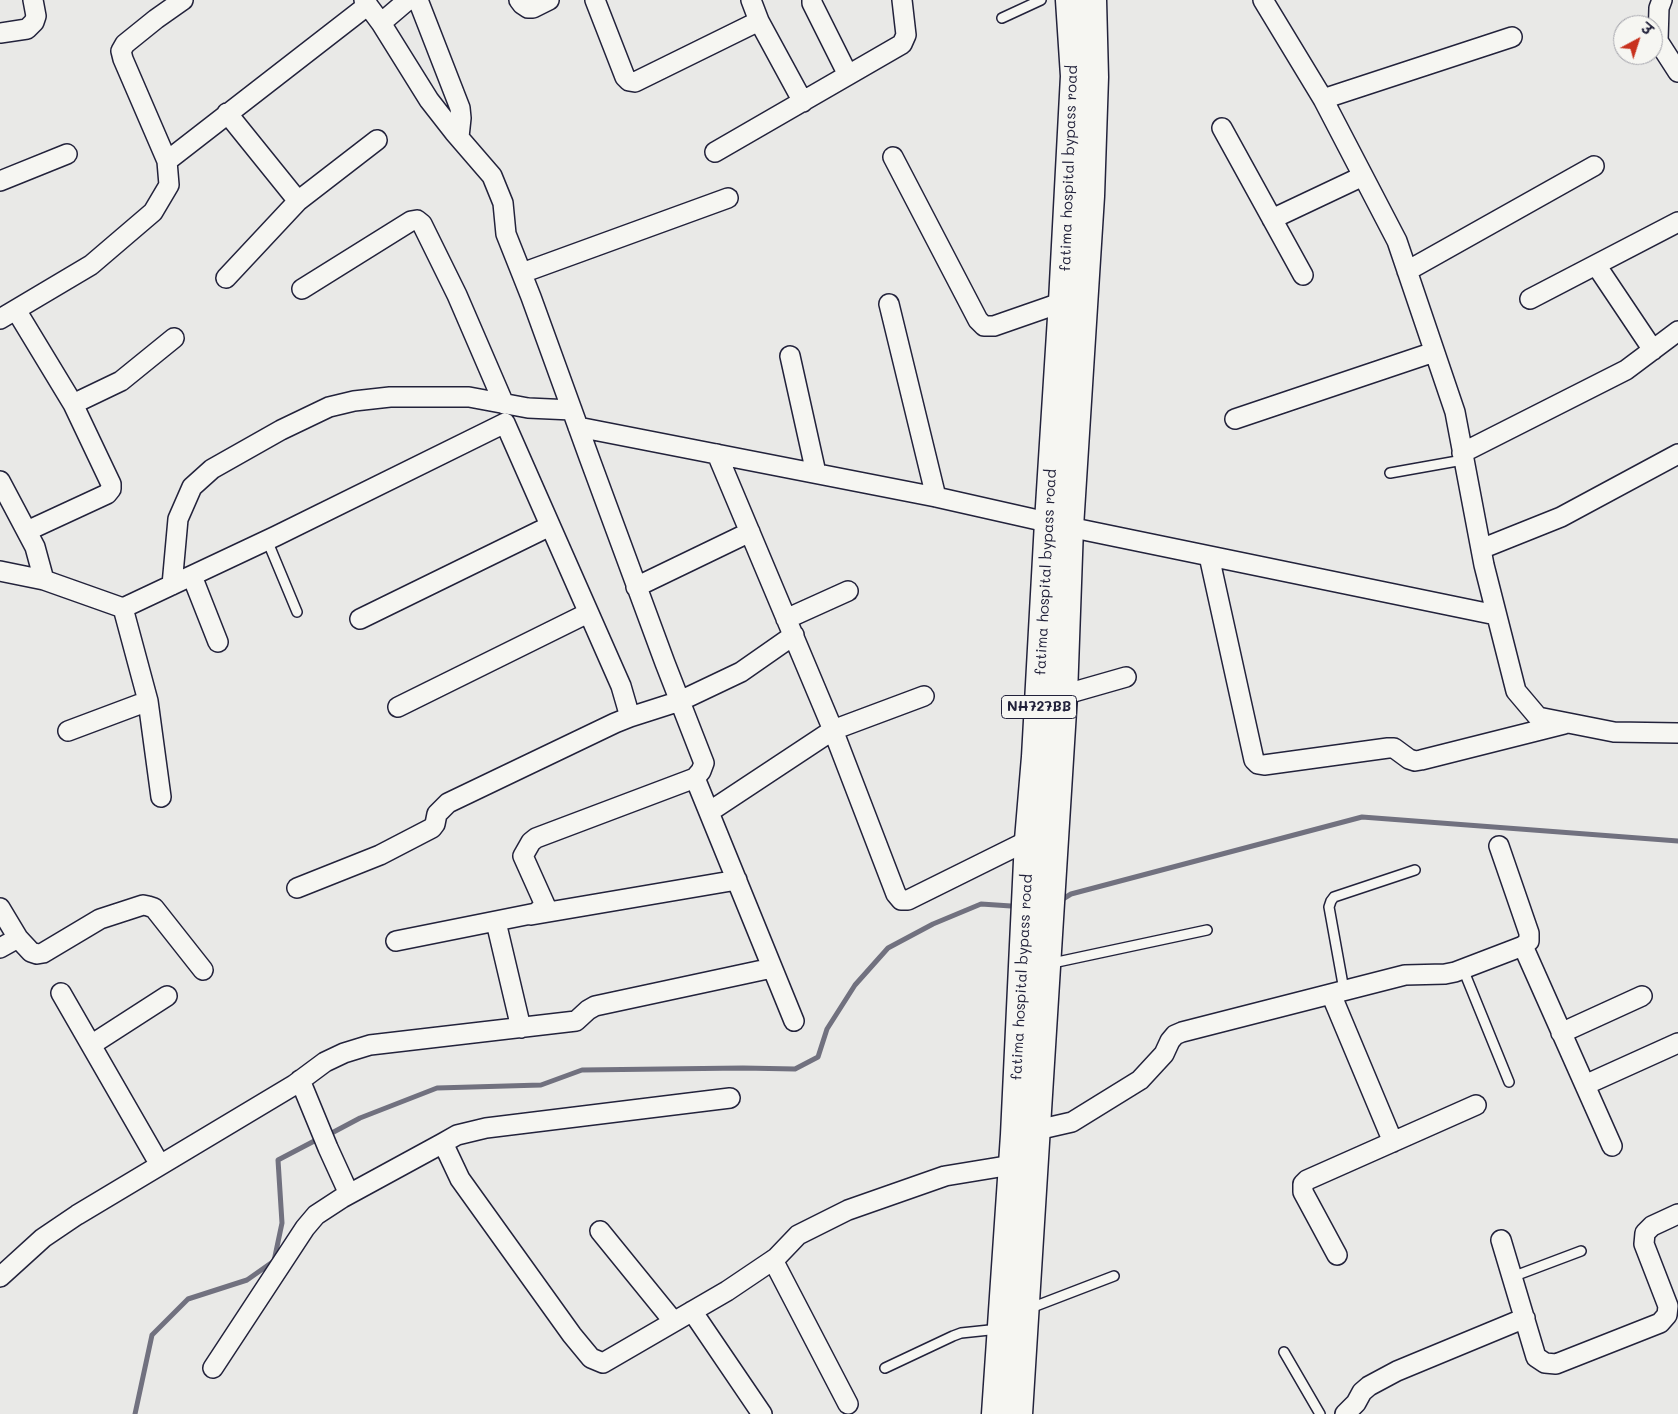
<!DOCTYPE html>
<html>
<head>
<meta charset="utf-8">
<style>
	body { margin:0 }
	#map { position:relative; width:1678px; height:1414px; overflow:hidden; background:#e9e9e7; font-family:Mali,"Playpen Sans Deva",sans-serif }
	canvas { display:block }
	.north { position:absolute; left:1613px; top:15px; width:50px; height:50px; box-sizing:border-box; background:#f6f6f2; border:1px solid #a1a1a9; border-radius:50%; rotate:40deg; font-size:14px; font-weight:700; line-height:20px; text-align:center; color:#22223b }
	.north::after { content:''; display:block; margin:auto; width:18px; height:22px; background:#c8321e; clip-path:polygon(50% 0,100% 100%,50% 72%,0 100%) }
</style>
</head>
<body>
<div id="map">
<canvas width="1678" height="1414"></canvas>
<div class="north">उ</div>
</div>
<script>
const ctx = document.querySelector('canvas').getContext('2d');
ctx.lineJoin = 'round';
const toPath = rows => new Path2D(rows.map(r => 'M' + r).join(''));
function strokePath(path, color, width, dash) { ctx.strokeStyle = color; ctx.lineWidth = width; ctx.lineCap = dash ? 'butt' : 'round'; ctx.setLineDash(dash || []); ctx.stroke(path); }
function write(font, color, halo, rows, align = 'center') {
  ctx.font = font + ' Mali,sans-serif'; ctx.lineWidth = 4; ctx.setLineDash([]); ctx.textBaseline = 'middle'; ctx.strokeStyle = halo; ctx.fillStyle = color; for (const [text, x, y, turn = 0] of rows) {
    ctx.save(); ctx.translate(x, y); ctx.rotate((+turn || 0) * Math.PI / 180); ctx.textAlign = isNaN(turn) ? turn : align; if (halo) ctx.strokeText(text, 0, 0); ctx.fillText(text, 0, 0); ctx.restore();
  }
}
const stream = toPath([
	[1058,902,1071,894,1362,817,1678,841],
	[328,1135,360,1118,437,1088,541,1085,582,1070,743,1068,795,1069,818,1057,827,1029,855,985,888,948,933,924,981,904,1011,906],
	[135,1414,152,1335,188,1299,247,1280,274,1261,282,1223,278,1160,320,1138]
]);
const service = toPath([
	[1002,18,1041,0],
	[1390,473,1463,460],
	[267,540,297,612],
	[1048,964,1207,930],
	[1463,969,1509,1082],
	[1344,990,1329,907,1331,901,1334,897,1415,870],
	[1512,1277,1581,1251],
	[1028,1309,1114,1276],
	[1284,1352,1320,1414],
	[885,1368,953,1336,961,1333,999,1329]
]);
const minor = toPath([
	[364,0,381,23,429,100,454,132,492,176,503,203,506,234,531,297,589,457,665,663,704,763,701,771,695,778,536,838,531,842,523,856,545,905,536,913,396,941],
	[418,0,460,108,461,118,459,137],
	[519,0,522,4,528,8,533,8,549,0],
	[595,0,625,77,629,81,635,82,759,21],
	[751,0,759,21,803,102],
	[812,0,812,3,848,75],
	[1263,0,1323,99,1397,241,1455,412,1484,565,1516,691,1538,717,1614,732,1678,733],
	[1662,0,1659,8,1658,41,1678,72],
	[381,23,408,0],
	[0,33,27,29,34,22,36,16,33,0],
	[1323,99,1512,37],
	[227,113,298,201],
	[1222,128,1303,275],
	[715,152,902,44,906,35,902,0],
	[893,157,978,320,984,326,994,326,1063,302],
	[167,161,123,59,121,51,125,44,156,19,183,0],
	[0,181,67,154],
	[1272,219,1363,176],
	[1596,265,1653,350],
	[1407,271,1594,166],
	[522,273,728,198],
	[226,278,298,201,377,140],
	[302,289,411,221,417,220,422,224,457,295,504,404],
	[1530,299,1678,222],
	[889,304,936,497],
	[16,310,73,404,111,484,111,489,107,494,27,531],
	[0,319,91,265,153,212,169,185,167,161,368,5],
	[790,356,816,473],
	[73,404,121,381,174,338],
	[1235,419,1434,352],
	[578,427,936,497,1069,527,1496,615],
	[1462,453,1626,370,1678,331],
	[0,481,35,547,44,580],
	[1481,549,1561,517,1678,454],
	[1209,556,1254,760,1258,764,1264,765,1388,748,1394,748,1409,759,1415,761,1421,760,1564,724],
	[0,571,44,580,123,608,276,536,505,423,621,686,630,717,615,723,448,803,437,814,435,824,432,828,380,855,297,888],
	[192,576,218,642],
	[172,585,178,519,192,487,212,469,281,430,329,407,354,401,390,397,469,397,528,408,572,410],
	[636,587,750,532],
	[123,608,148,701,161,797],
	[360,619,550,526],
	[786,619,848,591],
	[1063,695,1126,677],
	[924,696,833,730,896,894,901,900,908,900,1029,840],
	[398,707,588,613],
	[630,717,680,701,741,672,794,635],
	[68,731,148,701],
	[695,778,794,1021],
	[709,812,833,730,717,454],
	[0,908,18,938,0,948],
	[531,915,737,880],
	[496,922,521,1028],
	[18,938,31,952,37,954,43,953,100,919,143,905,148,906,154,908,203,970],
	[1523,946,1612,1146],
	[61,993,160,1165],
	[1331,994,1393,1142],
	[1561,1033,1642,996],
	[91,1045,167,996],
	[300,1080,328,1148,349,1194],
	[1585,1085,1678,1043],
	[1037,1130,1072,1122,1140,1080,1164,1054,1170,1041,1175,1035,1182,1032,1405,975,1445,974,1455,972,1523,946,1529,941,1529,933,1499,846],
	[443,1143,460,1179,572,1335,591,1358,603,1363,727,1291,776,1258,798,1235,848,1210,945,1176,1012,1165,1025,1166],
	[600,1231,674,1322],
	[1501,1240,1536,1357,1545,1363,1556,1364,1660,1323,1667,1315,1668,1306,1644,1244,1645,1233,1652,1226,1678,1214],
	[1337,1255,1303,1192,1303,1184,1307,1180,1476,1105],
	[773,1260,848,1404],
	[0,1277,43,1238,77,1215,294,1085,325,1062,344,1053,370,1045,576,1021,588,1010,595,1006,772,968],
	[692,1311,762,1414],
	[213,1368,305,1228,316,1215,342,1198,443,1143,457,1135,486,1128,730,1098],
	[1345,1414,1356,1403,1362,1392,1369,1386,1397,1371,1525,1318]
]);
const trunk = toPath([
	[996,1414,1015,1135,1029,840,1036,757,1049,522,1063,302,1075,76,1070,0],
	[1018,1414,1063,695,1069,527,1090,196,1094,77,1092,0]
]);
const shields = [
	[1039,707,75]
];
const shieldNames = [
	["NH727BB",1039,707]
];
const streetNames = [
	["fatima hospital bypass road",1069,168,-88],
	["fatima hospital bypass road",1046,572,-87],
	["fatima hospital bypass road",1022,977,-87]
];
strokePath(stream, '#71717f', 5);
strokePath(service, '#22223b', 12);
strokePath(minor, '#22223b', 22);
strokePath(trunk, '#22223b', 31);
strokePath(service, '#f6f6f2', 9);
strokePath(minor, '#f6f6f2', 19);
strokePath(trunk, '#f6f6f2', 28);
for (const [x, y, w] of shields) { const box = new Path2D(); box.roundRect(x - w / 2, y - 11.5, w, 23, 4); ctx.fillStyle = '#f6f6f2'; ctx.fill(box); strokePath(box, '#22223b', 1); }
write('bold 14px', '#22223b', null, shieldNames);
write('15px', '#22223b', '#f6f6f2', streetNames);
</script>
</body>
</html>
